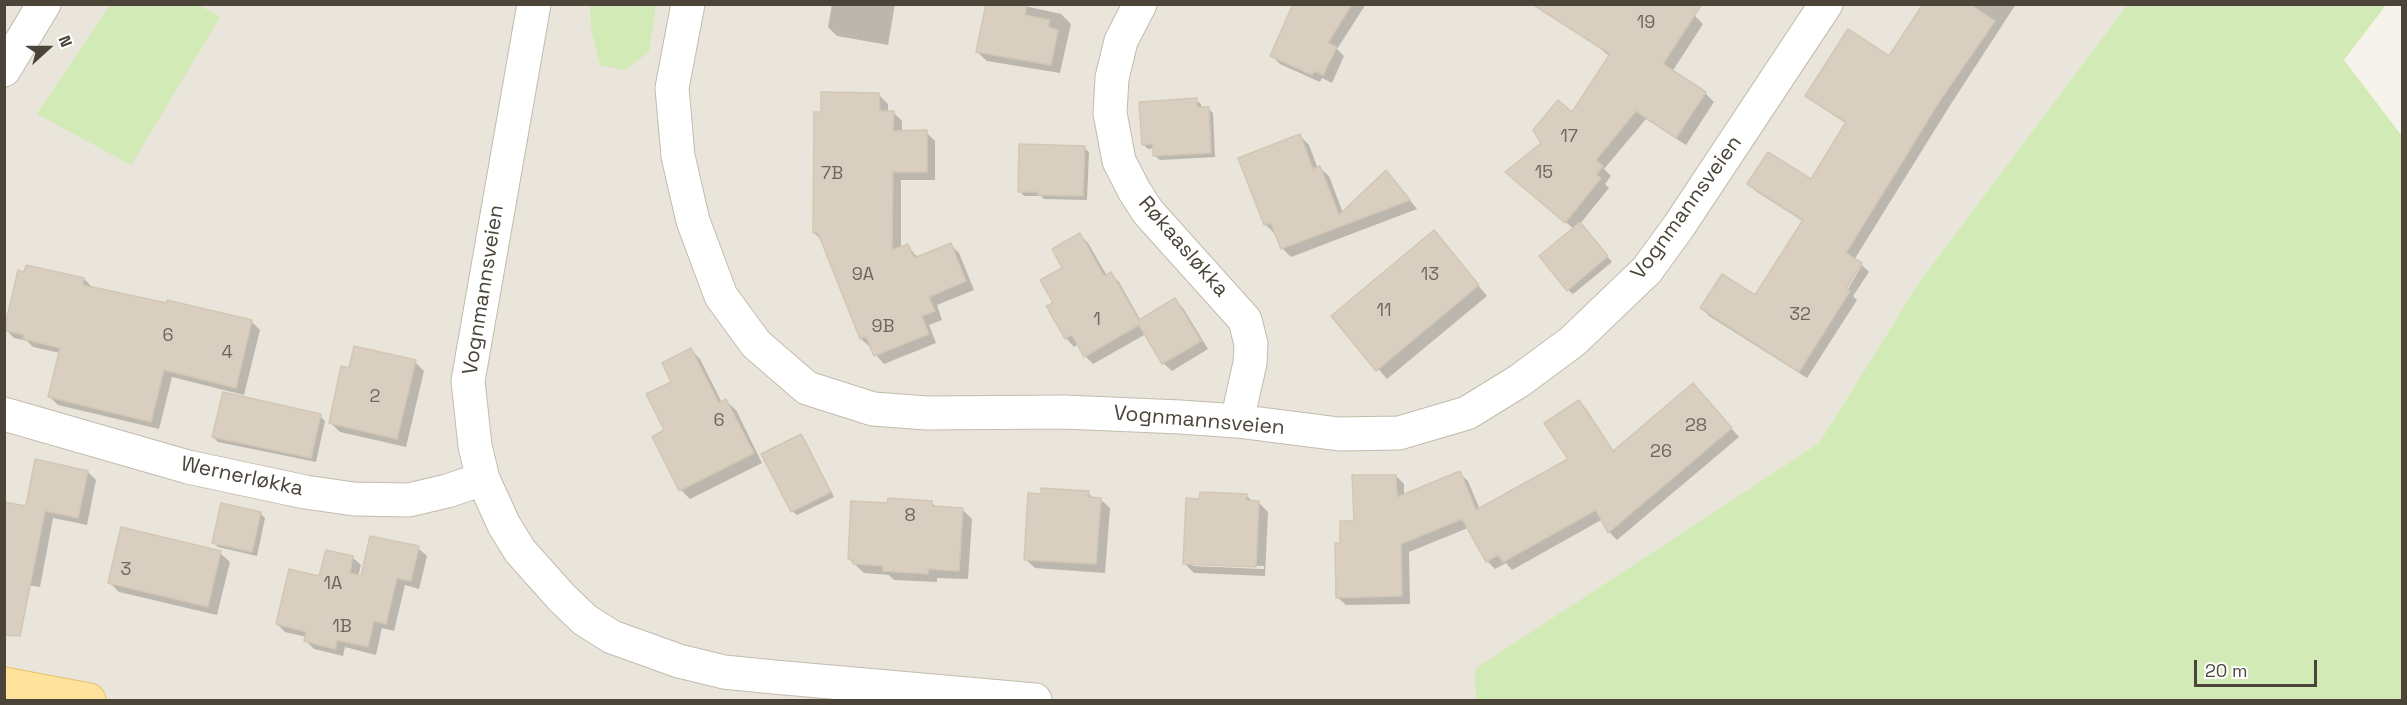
<!DOCTYPE html>
<html>
<head>
<meta charset="utf-8">
<style>
	body { margin:0 }
	#map { position:relative; width:2407px; height:705px; overflow:hidden; background:#f6f3ec; font-family:"Space Grotesk",sans-serif }
	canvas { display:block }
	.frame { position:absolute; inset:0; border:6px solid #4b4439; pointer-events:none }
	.north { position:absolute; left:18px; top:18px; width:60px; height:60px; -webkit-text-stroke:4px #fff; paint-order:stroke; rotate:69deg; font-size:16px; font-weight:700; line-height:24px; text-align:center; color:#4b4439 }
	.north::after { content:''; display:block; margin:auto; width:21px; height:27px; background:#4b4439; clip-path:polygon(50% 0,100% 100%,50% 72%,0 100%) }
	.scale { position:absolute; left:2194px; top:660px; width:123px; height:27px; box-sizing:border-box; border:3px solid #4b4439; border-top:0; padding-left:8px; font-size:18px; line-height:21px; white-space:nowrap; color:#4b4439; -webkit-text-stroke:4px #fff; paint-order:stroke }
</style>
</head>
<body>
<div id="map">
<canvas width="2407" height="705"></canvas>
<div class="frame"></div>
<div class="north">N</div>
<div class="scale">20 m</div>
</div>
<script>
const ctx = document.querySelector('canvas').getContext('2d');
ctx.lineJoin = 'round';
function fill(path, color) { ctx.fillStyle = color; ctx.fill(path, 'evenodd'); }
const toPath = rows => new Path2D(rows.map(r => 'M' + r).join(''));
function strokePath(path, color, width, dash) { ctx.strokeStyle = color; ctx.lineWidth = width; ctx.lineCap = dash ? 'butt' : 'round'; ctx.setLineDash(dash || []); ctx.stroke(path); }
function write(font, color, halo, rows, align = 'center') {
  ctx.font = font + ' "Space Grotesk",sans-serif'; ctx.lineWidth = 4.5; ctx.setLineDash([]); ctx.textBaseline = 'middle'; ctx.strokeStyle = halo; ctx.fillStyle = color; for (const [text, x, y, turn = 0] of rows) {
    ctx.save(); ctx.translate(x, y); ctx.rotate((+turn || 0) * Math.PI / 180); ctx.textAlign = isNaN(turn) ? turn : align; if (halo) ctx.strokeText(text, 0, 0); ctx.fillText(text, 0, 0); ctx.restore();
  }
}
const residential = toPath([
	[4,5,2127,5,1920,281,1819,443,1476,669,1476,700,5,700]
]);
const green = toPath([
	[111,4,199,5,220,17,131,165,37,114],
	[590,5,656,5,649,52,624,70,600,65,591,28],
	[2127,5,2386,5,2344,60,2402,136,2402,700,1476,700,1475,669,1819,443,1920,281]
]);
const shadow = toPath([
	[832,4,895,4,888,45,837,36,828,27],
	[1016,4,1061,14,1071,24,1060,73,987,61,977,52],
	[1295,4,1366,4,1337,49,1344,56,1332,83,1322,78,1320,82,1280,64,1272,56],
	[1924,4,2016,4,1949,107,1854,260,1841,294,1844,296,1862,265,1869,272,1853,296,1857,300,1807,378,1709,316,1702,308,1755,297,1804,222,1757,192,1749,184,1811,181,1847,124,1815,103,1807,95,1890,58],
	[1694,15,1703,24,1672,72,1705,93,1714,102,1686,145,1646,119,1604,169,1611,176,1605,184,1609,188,1580,224,1612,262,1573,294,1568,290,1574,229,1516,180,1543,143,1573,114,1610,57,1594,43],
	[879,95,888,104,888,112,893,112,902,121,902,132,926,132,935,141,935,180,901,180,901,248,907,245,918,258,950,244,959,253,974,290,937,305,942,320,929,325,936,343,884,364,876,355,872,347,870,347,861,339,823,241,814,233,823,113],
	[1196,100,1201,104,1201,109,1208,108,1213,113,1215,157,1160,160,1155,156,1155,148,1148,149,1143,144],
	[1300,136,1309,145,1318,169,1320,168,1329,176,1343,213,1395,181,1417,209,1291,257,1282,248,1276,232,1274,233,1265,224],
	[1084,148,1089,152,1087,200,1044,199,1041,196,1024,196,1020,191],
	[1434,232,1487,296,1387,379,1333,316],
	[1080,235,1088,243,1107,276,1111,274,1119,282,1141,321,1175,300,1183,308,1208,349,1172,371,1163,363,1146,334,1093,364,1085,356,1078,344,1074,347,1066,338,1055,303,1064,269],
	[84,279,92,287,252,322,260,330,244,395,172,377,159,429,58,405,50,397,60,353,33,347,27,341,14,338,6,330],
	[691,350,700,359,722,403,726,401,736,410,762,463,690,499,681,490,666,431,673,382],
	[415,362,424,371,406,447,340,432,330,422],
	[1701,394,1739,437,1617,540,1609,532,1603,519,1512,570,1506,563,1495,569,1487,561,1468,528,1409,552,1410,604,1346,605,1337,597,1341,544,1355,523,1396,476,1404,484,1404,496,1459,473,1468,481,1480,510,1570,459,1579,402,1587,410,1614,452],
	[320,416,325,421,316,462,218,442,213,437],
	[801,435,805,440,834,497,797,515,792,511],
	[88,472,96,480,87,525,53,518,40,587,4,581,27,508],
	[1088,493,1094,499,1100,499,1110,508,1105,573,1035,568,1025,559],
	[1246,495,1253,502,1258,502,1268,512,1265,576,1194,573,1185,564,1201,500],
	[1193,563,1264,566,1264,569,1193,566],
	[931,502,937,508,962,509,972,519,968,579,937,578,937,582,894,580,889,575,864,573,849,559,889,505],
	[260,513,265,518,257,556,218,547,214,543],
	[418,548,427,556,419,589,405,585,394,631,382,628,376,655,345,647,343,656,314,649,306,641,307,637,285,632,277,624,320,578,352,557,361,565,358,577,362,578],
	[220,553,230,562,217,615,119,592,110,583]
]);
const building = toPath([
	[986,4,1027,4,1025,15,1050,20,1048,27,1058,30,1051,65,976,52,986,4],
	[1293,4,1352,4,1328,43,1337,47,1323,75,1314,71,1312,75,1270,56,1293,4],
	[1532,4,1702,4,1663,64,1706,92,1676,138,1636,111,1596,160,1603,166,1596,175,1601,178,1565,223,1505,172,1541,143,1533,130,1558,100,1572,112,1610,54,1532,4],
	[1923,4,1970,4,1995,21,1941,99,1846,253,1862,263,1846,289,1850,291,1799,372,1700,308,1722,274,1755,295,1803,220,1747,184,1768,152,1811,179,1846,122,1805,96,1848,29,1889,56,1923,4],
	[821,92,879,93,880,111,894,111,893,131,927,130,927,172,893,172,892,250,908,244,914,258,951,243,966,281,929,297,935,311,922,316,929,334,874,356,866,337,860,339,818,233,813,233,814,112,821,112,821,92],
	[1197,98,1197,107,1209,107,1211,153,1153,156,1153,144,1142,145,1139,102,1197,98],
	[1300,134,1313,169,1320,166,1339,215,1386,170,1410,200,1281,249,1271,223,1264,225,1238,158,1300,134],
	[1019,144,1085,146,1083,196,1038,195,1038,192,1018,192,1019,144],
	[1580,222,1608,256,1567,291,1539,256,1580,222],
	[1434,230,1479,285,1376,371,1331,316,1434,230],
	[1080,233,1104,276,1111,272,1139,320,1175,298,1201,341,1162,364,1139,325,1084,357,1072,335,1065,339,1046,306,1053,303,1040,280,1062,268,1052,249,1080,233],
	[26,265,84,278,83,285,167,303,167,300,252,320,236,388,164,370,151,422,48,397,60,348,23,339,24,335,4,330,18,270,24,272,26,265],
	[354,346,416,360,397,439,329,423,341,366,349,368,354,346],
	[691,348,719,403,726,399,754,453,679,491,652,437,664,430,646,394,671,382,662,363,691,348],
	[1693,383,1732,428,1608,533,1596,510,1503,562,1498,555,1486,562,1462,519,1401,544,1402,596,1336,598,1335,543,1340,543,1340,521,1354,521,1352,475,1396,475,1397,497,1460,471,1476,510,1568,459,1544,423,1579,400,1613,451,1693,383],
	[223,392,321,414,311,458,212,437,223,392],
	[801,434,831,492,791,512,761,454,801,434],
	[35,459,88,471,78,518,45,511,20,636,4,635,4,502,26,506,35,459],
	[1041,488,1089,491,1088,497,1101,498,1096,564,1024,560,1028,493,1041,494,1041,488],
	[1200,492,1247,494,1246,500,1259,501,1256,567,1183,564,1186,498,1199,499,1200,492],
	[888,498,932,501,932,506,963,508,959,571,928,569,928,574,883,571,883,566,853,564,853,560,848,559,851,501,887,503,888,498],
	[221,503,261,512,252,552,212,543,221,503],
	[121,527,221,551,208,607,108,583,121,527],
	[370,536,419,546,411,581,397,578,386,624,374,621,368,647,337,640,335,649,304,641,306,632,276,624,289,569,319,576,326,550,353,556,350,573,361,576,370,536]
]);
const minor = toPath([
	[534,4,468,381,475,446,483,479,504,525,520,551,562,598,585,620,612,637,679,661,724,672,774,677,1035,700],
	[688,4,672,88,678,156,693,221,721,296,756,344,807,388,873,409,927,413,1064,412,1180,417,1237,421,1339,434,1399,433,1467,413,1519,381,1573,341,1647,270,1679,226,1826,4],
	[1140,4,1121,41,1112,78,1110,113,1119,161,1135,192,1148,212,1245,320,1251,344,1250,363,1237,421],
	[4,70,44,4],
	[4,414,188,467,305,492,354,499,409,500,447,491,483,479]
]);
const major = toPath([
	[4,684,89,700]
]);
const numberNames = [
	["19",1646,23],
	["17",1569,137],
	["15",1544,173],
	["7B",832,174],
	["9A",863,275],
	["13",1430,275],
	["11",1384,311],
	["32",1800,315],
	["1",1097,320],
	["9B",883,327],
	["6",168,336],
	["4",227,353],
	["2",375,397],
	["6",719,421],
	["28",1696,426],
	["26",1661,452],
	["8",910,516],
	["3",126,570],
	["1A",333,584],
	["1B",342,627]
];
const streetNames = [
	["Vognmannsveien",1687,208,-54],
	["Røkaasløkka",1183,247,49],
	["Vognmannsveien",484,290,-81],
	["Vognmannsveien",1199,421,5],
	["Wernerløkka",242,477,12]
];
fill(residential, '#eae5da');
fill(green, '#d2eab5');
fill(shadow, '#0003');
fill(building, '#d8cfc1');
strokePath(building, '#d3c7b4', 1.5);
strokePath(minor, '#c2bbae', 35);
strokePath(major, '#e6c16a', 35);
strokePath(minor, '#fff', 33);
strokePath(major, '#ffe39c', 33);
write('18px', '#6e675b', null, numberNames);
write('21px', '#4b4439', '#fff', streetNames);
</script>
</body>
</html>
